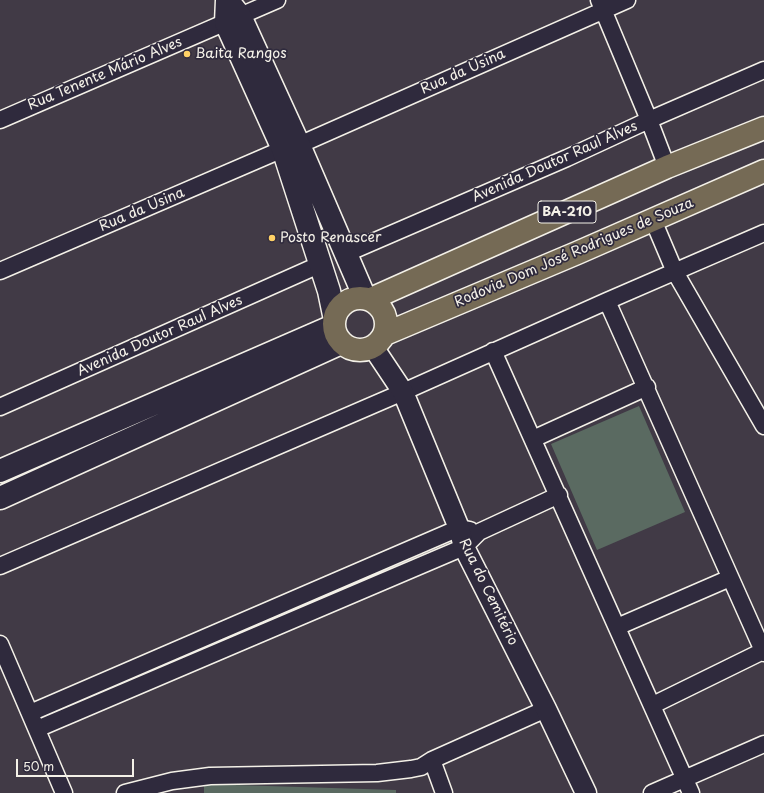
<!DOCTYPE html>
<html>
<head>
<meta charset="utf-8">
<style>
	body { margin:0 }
	#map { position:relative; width:764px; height:793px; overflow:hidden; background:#413a46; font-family:"Playpen Sans",sans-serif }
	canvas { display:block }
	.scale { position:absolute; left:16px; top:759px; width:118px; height:18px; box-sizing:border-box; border:2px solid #f4f1e8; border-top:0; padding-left:5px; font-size:12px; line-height:14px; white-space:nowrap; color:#f4f1e8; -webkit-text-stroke:3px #2f2a3d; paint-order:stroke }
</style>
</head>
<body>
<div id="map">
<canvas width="764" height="793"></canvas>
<div class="scale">50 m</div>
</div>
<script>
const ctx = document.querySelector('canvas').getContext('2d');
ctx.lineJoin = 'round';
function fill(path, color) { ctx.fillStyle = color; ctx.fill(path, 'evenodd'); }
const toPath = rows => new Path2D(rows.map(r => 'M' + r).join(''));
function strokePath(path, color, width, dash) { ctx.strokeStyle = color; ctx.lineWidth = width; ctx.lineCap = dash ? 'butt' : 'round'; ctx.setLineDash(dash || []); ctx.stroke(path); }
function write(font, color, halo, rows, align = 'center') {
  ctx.font = font + ' "Playpen Sans",sans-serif'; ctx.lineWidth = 3.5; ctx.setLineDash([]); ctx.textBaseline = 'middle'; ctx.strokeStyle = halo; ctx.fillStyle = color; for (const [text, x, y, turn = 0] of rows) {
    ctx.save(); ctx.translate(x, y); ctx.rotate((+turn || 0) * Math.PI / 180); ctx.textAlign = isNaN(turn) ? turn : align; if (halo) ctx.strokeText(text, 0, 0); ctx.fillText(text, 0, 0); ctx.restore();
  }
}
const green = toPath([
	[639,406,685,512,597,550,551,444],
	[204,784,396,790,396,793,204,793]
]);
const minor = toPath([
	[599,0,649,120,667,167],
	[0,120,277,0],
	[299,145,627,0],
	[653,220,675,272,764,426],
	[345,254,567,158,649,120,764,70],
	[0,271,283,149],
	[607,301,764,653],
	[493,351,691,793],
	[0,407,321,264],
	[533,439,647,387],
	[0,566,403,392,607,301,764,233],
	[617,627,730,578],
	[0,644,64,793],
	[653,705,763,651],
	[30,713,459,528,470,530],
	[37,729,464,547,479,532,559,495],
	[432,760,444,793],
	[125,793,172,781,210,776,377,773,411,769,421,767,432,760,546,709],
	[652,793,764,744]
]);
const tertiary = toPath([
	[373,347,403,392,459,528,464,547,546,709,586,793]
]);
const secondary = toPath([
	[227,0,226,23,283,149,329,291,334,315],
	[228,1,240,16,299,145,365,298],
	[0,471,333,326],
	[0,498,341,343]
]);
const primary = toPath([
	'334 324a26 26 0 1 1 52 0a26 26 0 1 1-52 0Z',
	[371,299,667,167,764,128],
	[385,334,577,253,764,171]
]);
const markers = [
	[187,54,4,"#ffd166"],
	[272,238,4,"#ffd166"]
];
const shields = [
	[567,212,58]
];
const shieldNames = [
	["BA-210",567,212]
];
const poiNames = [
	["Baita Rangos",195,54],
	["Posto Renascer",280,238]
];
const streetNames = [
	["Rua da Usina",463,72,-24],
	["Rua Tenente Mário Alves",105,74,-23],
	["Avenida Doutor Raul Alves",555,162,-24],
	["Rua da Usina",142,210,-23],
	["Rodovia Dom José Rodrigues de Souza",574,253,-23],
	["Avenida Doutor Raul Alves",160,336,-24],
	["Rua do Cemitério",488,592,64]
];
fill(green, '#5a6a61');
strokePath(minor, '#f4f1e8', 19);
strokePath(tertiary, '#f4f1e8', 23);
strokePath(secondary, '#f4f1e8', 25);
strokePath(primary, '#f4f1e8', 25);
strokePath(minor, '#2f2a3d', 16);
strokePath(tertiary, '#2f2a3d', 20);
strokePath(secondary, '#2f2a3d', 22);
strokePath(primary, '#756a55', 22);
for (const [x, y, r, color] of markers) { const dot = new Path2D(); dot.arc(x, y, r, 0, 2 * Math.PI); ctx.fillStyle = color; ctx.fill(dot); strokePath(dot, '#2f2a3d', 1.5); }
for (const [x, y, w] of shields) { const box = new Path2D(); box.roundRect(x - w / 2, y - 11, w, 22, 3); ctx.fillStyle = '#2f2a3d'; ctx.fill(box); strokePath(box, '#f4f1e8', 1); }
write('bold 13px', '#f4f1e8', null, shieldNames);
write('14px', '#f4f1e8', '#2f2a3d', poiNames, 'left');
write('14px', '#f4f1e8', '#2f2a3d', streetNames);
</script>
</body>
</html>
